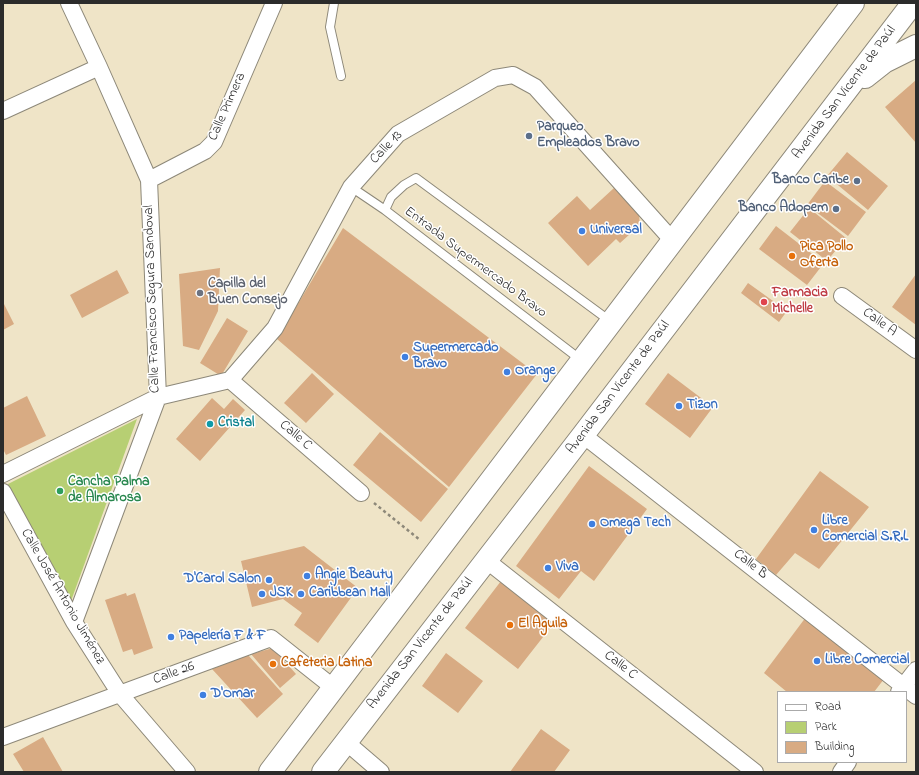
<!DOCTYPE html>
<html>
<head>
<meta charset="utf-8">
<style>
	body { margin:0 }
	#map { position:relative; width:919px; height:775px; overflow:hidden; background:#efe4c7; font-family:"Indie Flower",sans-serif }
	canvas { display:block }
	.frame { position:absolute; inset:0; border:4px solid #2b2b2b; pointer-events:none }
	.legend { position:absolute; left:777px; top:691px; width:130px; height:72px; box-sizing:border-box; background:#fff; border:1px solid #aaa; margin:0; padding:5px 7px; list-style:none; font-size:12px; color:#2b2b2b }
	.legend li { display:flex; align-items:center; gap:8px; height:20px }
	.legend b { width:20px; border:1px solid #aaa }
</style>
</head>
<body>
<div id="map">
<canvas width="919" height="775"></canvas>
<div class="frame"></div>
<ul class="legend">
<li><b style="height:5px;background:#fff"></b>Road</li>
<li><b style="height:11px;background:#b7cf73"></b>Park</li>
<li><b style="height:11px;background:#d8ab83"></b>Building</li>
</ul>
</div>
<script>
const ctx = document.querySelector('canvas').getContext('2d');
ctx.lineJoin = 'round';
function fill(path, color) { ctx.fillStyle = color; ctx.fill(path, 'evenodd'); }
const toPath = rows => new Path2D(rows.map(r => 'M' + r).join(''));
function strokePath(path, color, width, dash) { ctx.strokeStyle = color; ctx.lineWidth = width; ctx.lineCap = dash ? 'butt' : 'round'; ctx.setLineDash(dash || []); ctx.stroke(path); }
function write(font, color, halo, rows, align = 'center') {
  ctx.font = font + ' "Indie Flower",sans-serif'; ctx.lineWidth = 3; ctx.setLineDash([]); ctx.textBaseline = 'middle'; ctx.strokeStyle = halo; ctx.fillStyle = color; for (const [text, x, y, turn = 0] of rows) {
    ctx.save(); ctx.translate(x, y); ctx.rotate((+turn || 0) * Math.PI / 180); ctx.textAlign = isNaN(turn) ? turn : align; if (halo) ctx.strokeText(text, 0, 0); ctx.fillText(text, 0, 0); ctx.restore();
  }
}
const green = toPath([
	[137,419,71,601,8,484]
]);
const building = toPath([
	[916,80,916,143,885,107],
	[847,152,888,186,868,210,827,176],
	[825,181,866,212,848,236,807,205],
	[614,188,639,215,640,225,620,243,616,239,588,266,548,223,577,196,590,210],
	[809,208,846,238,827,261,790,232],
	[776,226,824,263,807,285,759,249],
	[343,228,537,374,449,487,277,339],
	[220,268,218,311,199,350,183,346,179,274],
	[117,270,129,293,82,318,70,295],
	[916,274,916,325,892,307],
	[748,283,787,311,779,322,741,293],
	[3,302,14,324,3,330],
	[227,318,248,331,221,376,200,363],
	[312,373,334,394,306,423,284,403],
	[668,373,713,407,690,438,645,404],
	[27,396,46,436,6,455,3,449,3,408],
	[212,398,224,409,233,399,245,410,200,461,176,439],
	[380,432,448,489,421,522,353,465],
	[589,466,647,509,594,581,581,571,559,599,516,566],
	[820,471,869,507,819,569,795,553,776,575,756,559],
	[304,546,358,588,318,643,294,625,302,613,283,599,252,607,241,561],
	[501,581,554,623,518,669,465,628],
	[126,593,127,596,135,593,153,648,134,655,132,649,123,652,105,600],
	[806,617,884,679,874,692,787,692,764,673],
	[273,648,296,674,280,688,251,654],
	[446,653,483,681,458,713,422,686],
	[248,655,283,694,257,718,212,669],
	[541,729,570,750,554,772,510,772],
	[43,737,63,772,24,772,13,754]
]);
const path = toPath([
	[374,503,420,540]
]);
const lane = toPath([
	[334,3,330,27,341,76],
	[351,187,385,210,581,360],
	[385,210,391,197,404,185,416,178,610,321]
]);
const street = toPath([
	[69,3,99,67,149,180,158,397,74,622],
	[3,111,99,67],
	[149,180,205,151,214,142,274,3],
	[842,296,916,350],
	[230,380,361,493],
	[583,435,916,696],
	[3,474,158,397,230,380,275,328,351,187,398,134,495,78,513,75,535,87,673,241],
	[3,492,74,622,120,694,187,772],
	[486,560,755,772],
	[899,692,916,670],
	[3,737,271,638,334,688],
	[346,742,381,772],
	[841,772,848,762]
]);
const primary = toPath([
	[865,77,884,62,916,46],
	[270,772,853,3],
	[323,772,583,435,913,3]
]);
const markers = [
	[529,136,4,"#5c6f8a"],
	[857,181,4,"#5c6f8a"],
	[836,209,4,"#5c6f8a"],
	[582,231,4,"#3f7fe0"],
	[792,256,4,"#e8710a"],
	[200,293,4,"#6b7280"],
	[764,302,4,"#e0444e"],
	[405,357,4,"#3f7fe0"],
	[507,372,4,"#3f7fe0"],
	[679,406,4,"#3f7fe0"],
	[210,424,4,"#0f9aa8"],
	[60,491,4,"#2e9e5b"],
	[592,524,4,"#3f7fe0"],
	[814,530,4,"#3f7fe0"],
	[548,568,4,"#3f7fe0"],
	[307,576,4,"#3f7fe0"],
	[269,580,4,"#3f7fe0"],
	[262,594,4,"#3f7fe0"],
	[301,594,4,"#3f7fe0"],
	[510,625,4,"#e8710a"],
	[171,637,4,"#3f7fe0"],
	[817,661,4,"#3f7fe0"],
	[273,664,4,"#e8710a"],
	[203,695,4,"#3f7fe0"]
];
const streetNames = [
	["Avenida San Vicente de Paúl",845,93,-53],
	["Calle Primera",228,107,-66],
	["Calle 13",387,148,-46],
	["Entrada Supermercado Bravo",475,263,37],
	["Calle Francisco Segura Sandoval",153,299,-92],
	["Calle A",879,323,36],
	["Avenida San Vicente de Paúl",619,388,-53],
	["Calle C",295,436,41],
	["Calle B",750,565,38],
	["Calle José Antonio Jiménez",62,597,60],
	["Avenida San Vicente de Paúl",421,644,-52],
	["Calle C",620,666,38],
	["Calle 26",174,674,-20]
];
const serviceNames = [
	["Parqueo",537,128,"left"],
	["Empleados Bravo",537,144,"left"],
	["Banco Caribe",849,181],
	["Banco Adopem",828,209]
];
const shopNames = [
	["Universal",590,231],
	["Supermercado",413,349],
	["Bravo",413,365],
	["Orange",515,372],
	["Tizon",687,406],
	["Libre",822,522],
	["Comercial S.R.L",822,538],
	["Omega Tech",600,524],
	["Viva",556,568],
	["Angie Beauty",315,576],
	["D'Carol Salon",261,580,"right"],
	["JSK",270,594],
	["Caribbean Mall",309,594],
	["Papelería F & F",179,637],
	["Libre Comercial",825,661],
	["D'Omar",211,695]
];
const foodNames = [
	["Pica Pollo",800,248],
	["Oferta",800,264],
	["El Aguila",518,625],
	["Cafeteria Latina",281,664]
];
const worshipNames = [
	["Capilla del",208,285],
	["Buen Consejo",208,301]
];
const healthNames = [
	["Farmacia",772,294],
	["Michelle",772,310]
];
const cultureNames = [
	["Cristal",218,424]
];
const leisureNames = [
	["Cancha Palma",68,483],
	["de Almarosa",68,499]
];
fill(green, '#b7cf73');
fill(building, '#d8ab83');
strokePath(lane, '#8d8879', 10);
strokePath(street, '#8d8879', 18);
strokePath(primary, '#8d8879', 24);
strokePath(path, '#8d8879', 2.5, [3, 3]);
strokePath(lane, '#fff', 8);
strokePath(street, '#fff', 16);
strokePath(primary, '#fff', 22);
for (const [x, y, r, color] of markers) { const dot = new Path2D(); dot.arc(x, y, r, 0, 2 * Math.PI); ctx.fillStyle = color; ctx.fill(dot); strokePath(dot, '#fff', 1.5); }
write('14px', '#2b2b2b', '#fff', streetNames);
write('bold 14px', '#4e5e75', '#fff', serviceNames, 'right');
write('bold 14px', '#366cbe', '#fff', shopNames, 'left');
write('bold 14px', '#c56008', '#fff', foodNames, 'left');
write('bold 14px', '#5b616d', '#fff', worshipNames, 'left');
write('bold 14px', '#be3a42', '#fff', healthNames, 'left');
write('bold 14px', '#0d838f', '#fff', cultureNames, 'left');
write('bold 14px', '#27864d', '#fff', leisureNames, 'left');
</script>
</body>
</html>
